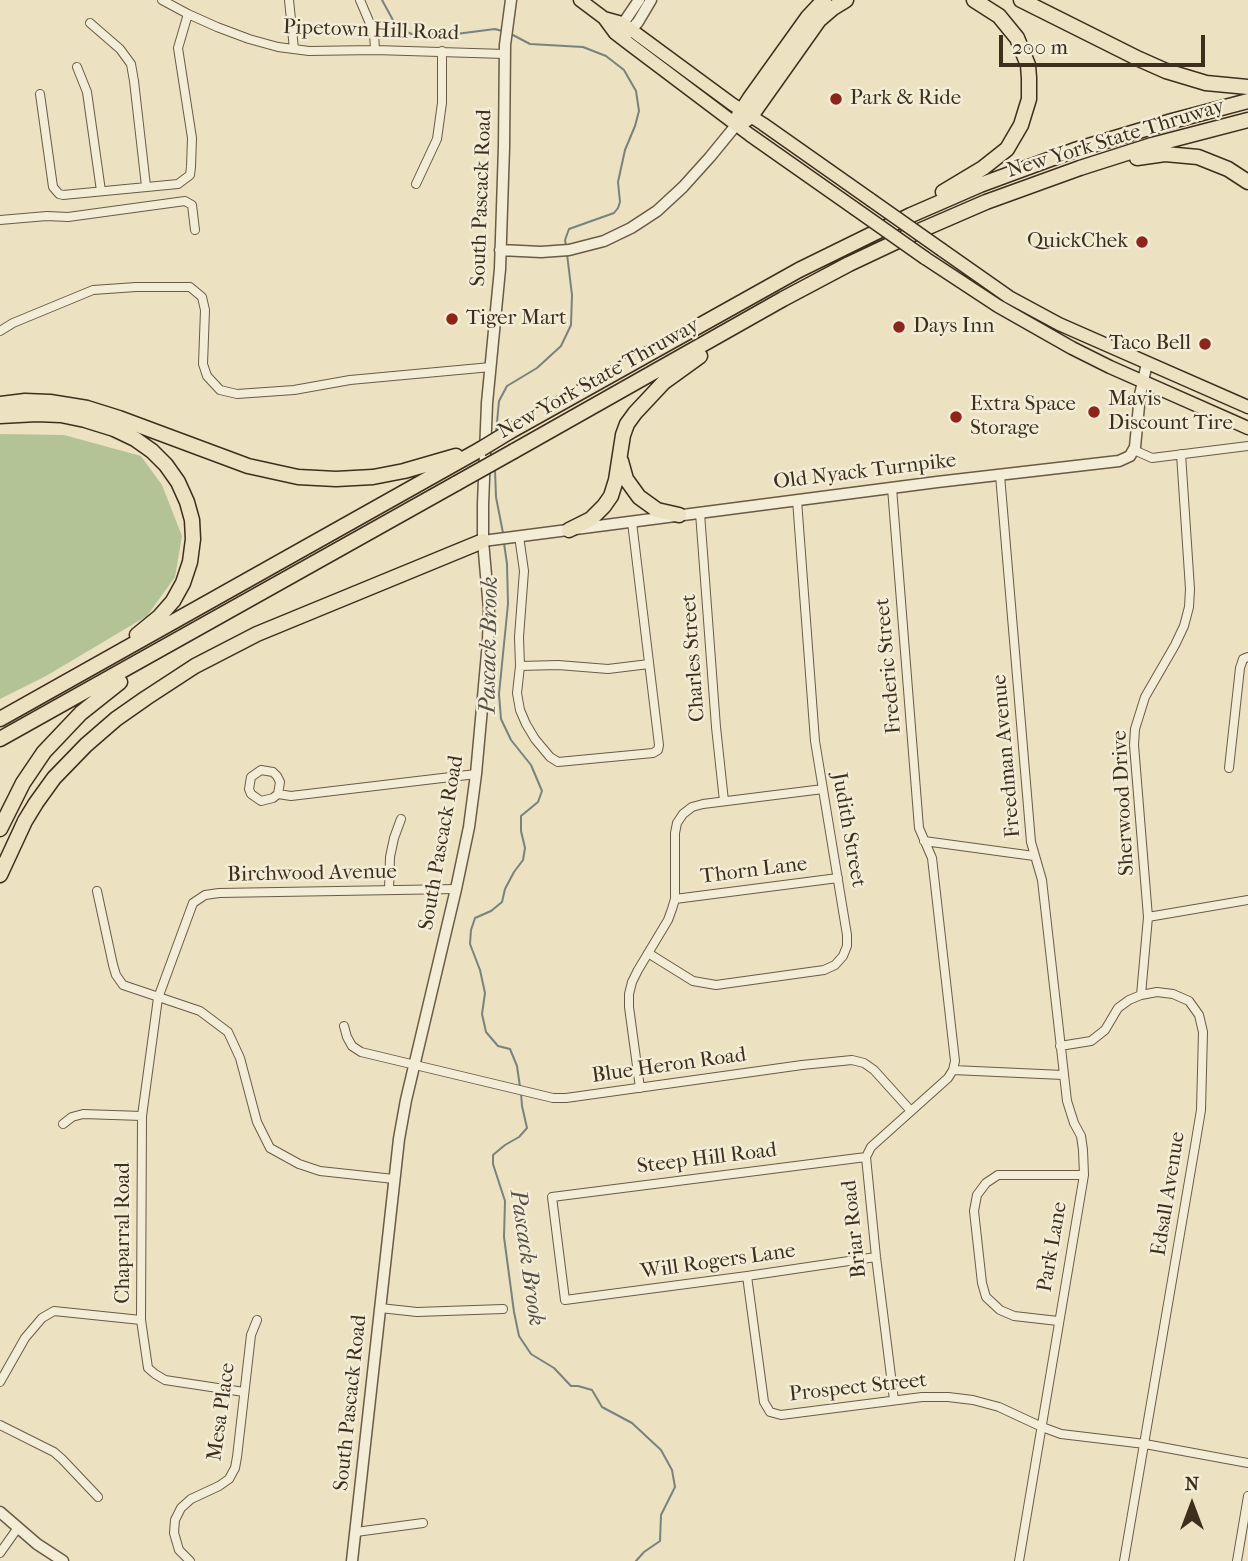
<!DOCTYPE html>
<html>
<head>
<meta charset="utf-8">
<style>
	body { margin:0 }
	#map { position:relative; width:1248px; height:1561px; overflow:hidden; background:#ece1c1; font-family:"IM FELL French Canon",serif }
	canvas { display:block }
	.north { position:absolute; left:1157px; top:1470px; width:70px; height:70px; -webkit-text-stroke:5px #f3ecd7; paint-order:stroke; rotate:0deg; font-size:19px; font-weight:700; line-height:28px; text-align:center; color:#3e2e1d }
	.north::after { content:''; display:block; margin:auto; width:24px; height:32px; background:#3e2e1d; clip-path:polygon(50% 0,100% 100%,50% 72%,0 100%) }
	.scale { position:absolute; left:999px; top:35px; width:206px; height:32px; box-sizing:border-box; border:4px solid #3e2e1d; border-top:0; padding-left:9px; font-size:21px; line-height:24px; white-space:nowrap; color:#3e2e1d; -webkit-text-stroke:5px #f3ecd7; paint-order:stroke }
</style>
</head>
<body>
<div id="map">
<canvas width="1248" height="1561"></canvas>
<div class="north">N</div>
<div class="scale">200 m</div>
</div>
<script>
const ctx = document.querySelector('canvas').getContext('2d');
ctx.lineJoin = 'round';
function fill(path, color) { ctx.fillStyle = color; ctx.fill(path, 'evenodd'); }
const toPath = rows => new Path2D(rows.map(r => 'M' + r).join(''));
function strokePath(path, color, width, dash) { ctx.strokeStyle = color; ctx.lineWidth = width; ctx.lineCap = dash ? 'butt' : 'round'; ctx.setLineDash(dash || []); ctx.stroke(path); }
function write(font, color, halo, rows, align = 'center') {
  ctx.font = font + ' "IM FELL French Canon",serif'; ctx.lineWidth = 5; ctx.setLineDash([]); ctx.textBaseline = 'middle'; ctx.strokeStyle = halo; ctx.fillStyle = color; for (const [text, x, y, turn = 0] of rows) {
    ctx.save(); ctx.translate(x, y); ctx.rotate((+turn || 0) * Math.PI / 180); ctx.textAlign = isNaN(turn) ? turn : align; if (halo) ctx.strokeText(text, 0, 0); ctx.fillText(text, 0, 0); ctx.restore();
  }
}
const green = toPath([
	[0,434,64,435,141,456,162,485,182,536,175,577,147,616,46,676,0,699]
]);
const stream = toPath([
	[382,0,394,22,405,31,416,36,436,33,456,34,495,29,502,31],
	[511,34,530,44,583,47,606,56,624,70,636,91,639,111,635,126,625,150,618,182,620,202,618,208,614,213,569,229,565,240,566,245],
	[496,433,499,401,507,386,537,368,561,346,571,325,572,295,567,254],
	[495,470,496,497,503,533],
	[504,543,507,564,508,604,499,694,501,719,511,740,531,765,542,791,538,802,521,816,521,831,525,848,523,860,514,872,505,889,502,902,491,911,475,918,471,930,470,944,480,970,485,993,482,1014,486,1032,498,1046,510,1049,517,1066,520,1087],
	[521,1093,522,1106,527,1128,519,1137,505,1145,493,1155,493,1164,505,1201,504,1237,514,1312,519,1336,531,1354,554,1368,571,1386,578,1386,592,1390,602,1407,632,1423,661,1450,672,1470,675,1487,661,1515,660,1541,644,1552,636,1561]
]);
const minor = toPath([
	[162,0,188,14,217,27,249,39,278,47,309,51,375,50,505,54],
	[289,0,294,49],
	[360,0,374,33,375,50],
	[90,23,120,49,131,64,134,81,146,186],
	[77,67,87,92,101,191],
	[40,94,53,187,59,194,63,195,178,184,190,175,191,167,192,138,178,48,188,14],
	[416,184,437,139,442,103,442,51],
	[0,220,47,216,68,217,185,201,192,205,195,230],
	[0,331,13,323,93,290,136,287,190,287,202,297,205,310,203,364,207,376,220,390,237,394,294,390,350,380,491,367],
	[1134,450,1152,458,1248,446],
	[1000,475,1031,842,1042,880,1067,1101,1074,1123,1081,1136,1083,1150,1084,1175,1019,1561],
	[892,488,919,828,932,858,955,1061,953,1070,948,1078,871,1147,866,1157,876,1257,894,1400],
	[700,513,716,727,724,801],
	[519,536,524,571,519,637,520,666,517,693,520,710,526,724,535,739,550,757,558,762,653,753,658,750,659,745,632,522],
	[520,666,558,665,608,669,649,664],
	[1229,768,1240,668,1243,659,1248,657],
	[278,794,280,782,277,776,273,772,261,770,251,777,249,789,251,794,261,801,273,798,278,794,291,796,476,774],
	[924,841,1034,856],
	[389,890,390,857,394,838,401,819],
	[97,891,113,965,116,975,123,985,200,1011,228,1032,240,1058,257,1122,270,1148,299,1164,320,1171,394,1179],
	[675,899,838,878],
	[1148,917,1248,900],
	[648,953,693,981,716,985,824,970,835,965,843,956,847,946,847,935,815,741,797,500],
	[1141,995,1148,917,1134,745,1135,729,1145,697,1175,645,1184,626,1189,607,1190,589,1181,454],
	[344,1026,347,1037,352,1046,361,1052,553,1098,566,1098,802,1065,852,1060,864,1063,874,1070,911,1111],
	[1060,1046,1091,1041,1105,1030,1118,1008,1129,1000,1141,995,1157,992,1173,994,1189,1001,1199,1015,1203,1032,1201,1110,1195,1146,1124,1561],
	[953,1070,1063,1075],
	[640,1088,629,1007,629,994,632,982,638,970,668,920,672,909,675,899,675,833,677,823,683,814,692,807,703,804,823,789],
	[63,1124,72,1117,83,1114,142,1116],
	[866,1157,552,1197,565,1300,747,1276,876,1257],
	[747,1276,764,1402,770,1412,781,1415,922,1397,948,1397,973,1400,999,1407,1042,1427,1061,1434,1145,1444,1248,1463],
	[380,1308,417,1312,503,1309],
	[1058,1321,1014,1316,1000,1310,986,1297,982,1283,974,1211,977,1195,986,1183,998,1175,1084,1175],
	[0,1382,25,1338,42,1318,54,1311,141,1320],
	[244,1392,165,1380,155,1374,148,1368,141,1320,142,1116,158,998,193,903,205,895,219,893,456,889],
	[0,1425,54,1452,62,1459,98,1497],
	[356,1532,423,1523],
	[0,1553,17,1529],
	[190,1561,179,1550,174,1533,175,1520,181,1508,191,1499,219,1486,229,1479,235,1468,237,1457,251,1335,257,1320],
	[1237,1561,1248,1496]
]);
const tertiary = toPath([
	[620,28,639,0],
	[627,34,638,22,651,0],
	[500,250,541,252,569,250,604,241,631,228,657,211,683,187,710,157,737,124],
	[483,541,937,482,1119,461,1130,456,1135,447,1140,395,1147,363],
	[0,1512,37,1544,63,1561],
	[352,1561,399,1139,406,1100,456,889,469,827,476,774,488,642,489,609,483,541,483,504,487,403,500,269,504,147,505,45,511,0]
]);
const primary = toPath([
	[580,0,604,18,615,33,628,43,750,135,854,208],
	[604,18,622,23,732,104,763,124,871,200],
	[942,250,1009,297,1059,324,1248,407],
	[925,258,998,306,1072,348,1110,367,1248,428]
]);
const motorway = toPath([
	[1021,0,1139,59,1166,71,1206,83,1248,87],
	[737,124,744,121,751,116,819,20,833,8,846,0],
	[737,124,739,115,750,98,808,17,824,0],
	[1137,158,1165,154,1198,157,1228,169,1248,182],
	[943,192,983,168,1007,149,1021,125,1029,99,1029,78,1028,65,1017,38,999,16,974,0],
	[0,404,25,401,50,402,87,408,119,418,248,466,298,477,336,479,373,477,404,471,456,456],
	[0,416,37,414,61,415,85,420,114,429,135,439,152,451,166,465,178,482,187,502,192,520,193,539,190,562,183,583,173,601,159,617,137,635],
	[509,432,799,270,911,215,980,185,1075,150,1172,121,1248,101],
	[514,451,783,299,849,264,919,231,986,202,1080,168,1152,145,1248,120],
	[621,461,626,479,639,497,657,510,679,515],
	[569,530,591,519,604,506,611,496,616,480,623,435,627,424,635,413,664,382,700,356],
	[0,719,481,449],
	[0,739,457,483],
	[0,829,23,783,44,752,81,713,120,682],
	[0,875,25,821,36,803,54,778,86,745,116,719,146,698,195,666,257,634,483,541]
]);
const primaryBridge = toPath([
	[871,200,942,250],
	[854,208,925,258]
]);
const motorwayBridge = toPath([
	[481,449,509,432],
	[457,483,514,451]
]);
const markers = [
	[836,99,7,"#8f2418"],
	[1142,242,7,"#8f2418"],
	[452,319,7,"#8f2418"],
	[899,327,7,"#8f2418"],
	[1205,344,7,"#8f2418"],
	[1094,412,7,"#8f2418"],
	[956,417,7,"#8f2418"]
];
const streetNames = [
	["Pipetown Hill Road",371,31,2],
	["New York State Thruway",1116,139,-17],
	["South Pascack Road",482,198,-88],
	["New York State Thruway",599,379,-29],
	["Old Nyack Turnpike",865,472,-7],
	["Charles Street",694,658,-94],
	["Frederic Street",889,666,-95],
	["Freedman Avenue",1007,756,-95],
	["Sherwood Drive",1124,803,-93],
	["Judith Street",848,830,80],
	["South Pascack Road",442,843,-80],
	["Thorn Lane",754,871,-7],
	["Birchwood Avenue",312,874,-1],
	["Blue Heron Road",669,1066,-8],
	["Steep Hill Road",707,1159,-7],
	["Edsall Avenue",1169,1194,-81],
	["Briar Road",855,1229,-96],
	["Chaparral Road",124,1233,-90],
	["Park Lane",1053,1247,-80],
	["Will Rogers Lane",718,1262,-8],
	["Prospect Street",858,1388,-6],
	["South Pascack Road",351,1403,-84],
	["Mesa Place",222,1412,-82]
];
const poiNames = [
	["Park & Ride",850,99],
	["QuickChek",1128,242,"right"],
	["Tiger Mart",466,319],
	["Days Inn",913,327],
	["Taco Bell",1191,344,"right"],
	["Mavis",1108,400],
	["Discount Tire",1108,424],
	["Extra Space",970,405],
	["Storage",970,429]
];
const waterNames = [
	["Pascack Brook",490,645,-89],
	["Pascack Brook",526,1258,82]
];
fill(green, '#b4c395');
strokePath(stream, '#78827e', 2);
strokePath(minor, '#6a5b46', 10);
strokePath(tertiary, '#6a5b46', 13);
strokePath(primary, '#3e2e1d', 15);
strokePath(motorway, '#3e2e1d', 17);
strokePath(minor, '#f3ecd7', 8);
strokePath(tertiary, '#f3ecd7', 10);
strokePath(primary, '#ece1c1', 12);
strokePath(motorway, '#ece1c1', 14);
strokePath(primaryBridge, '#3e2e1d', 15, []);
strokePath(motorwayBridge, '#3e2e1d', 17, []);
strokePath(primaryBridge, '#ece1c1', 12);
strokePath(motorwayBridge, '#ece1c1', 14);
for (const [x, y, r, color] of markers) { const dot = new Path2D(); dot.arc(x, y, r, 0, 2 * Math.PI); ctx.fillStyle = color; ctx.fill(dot); strokePath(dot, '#f3ecd7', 2.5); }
write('21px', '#3e2e1d', '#f3ecd7', streetNames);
write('21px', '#3e2e1d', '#f3ecd7', poiNames, 'left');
write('italic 23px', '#565146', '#f3ecd7', waterNames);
</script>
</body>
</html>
